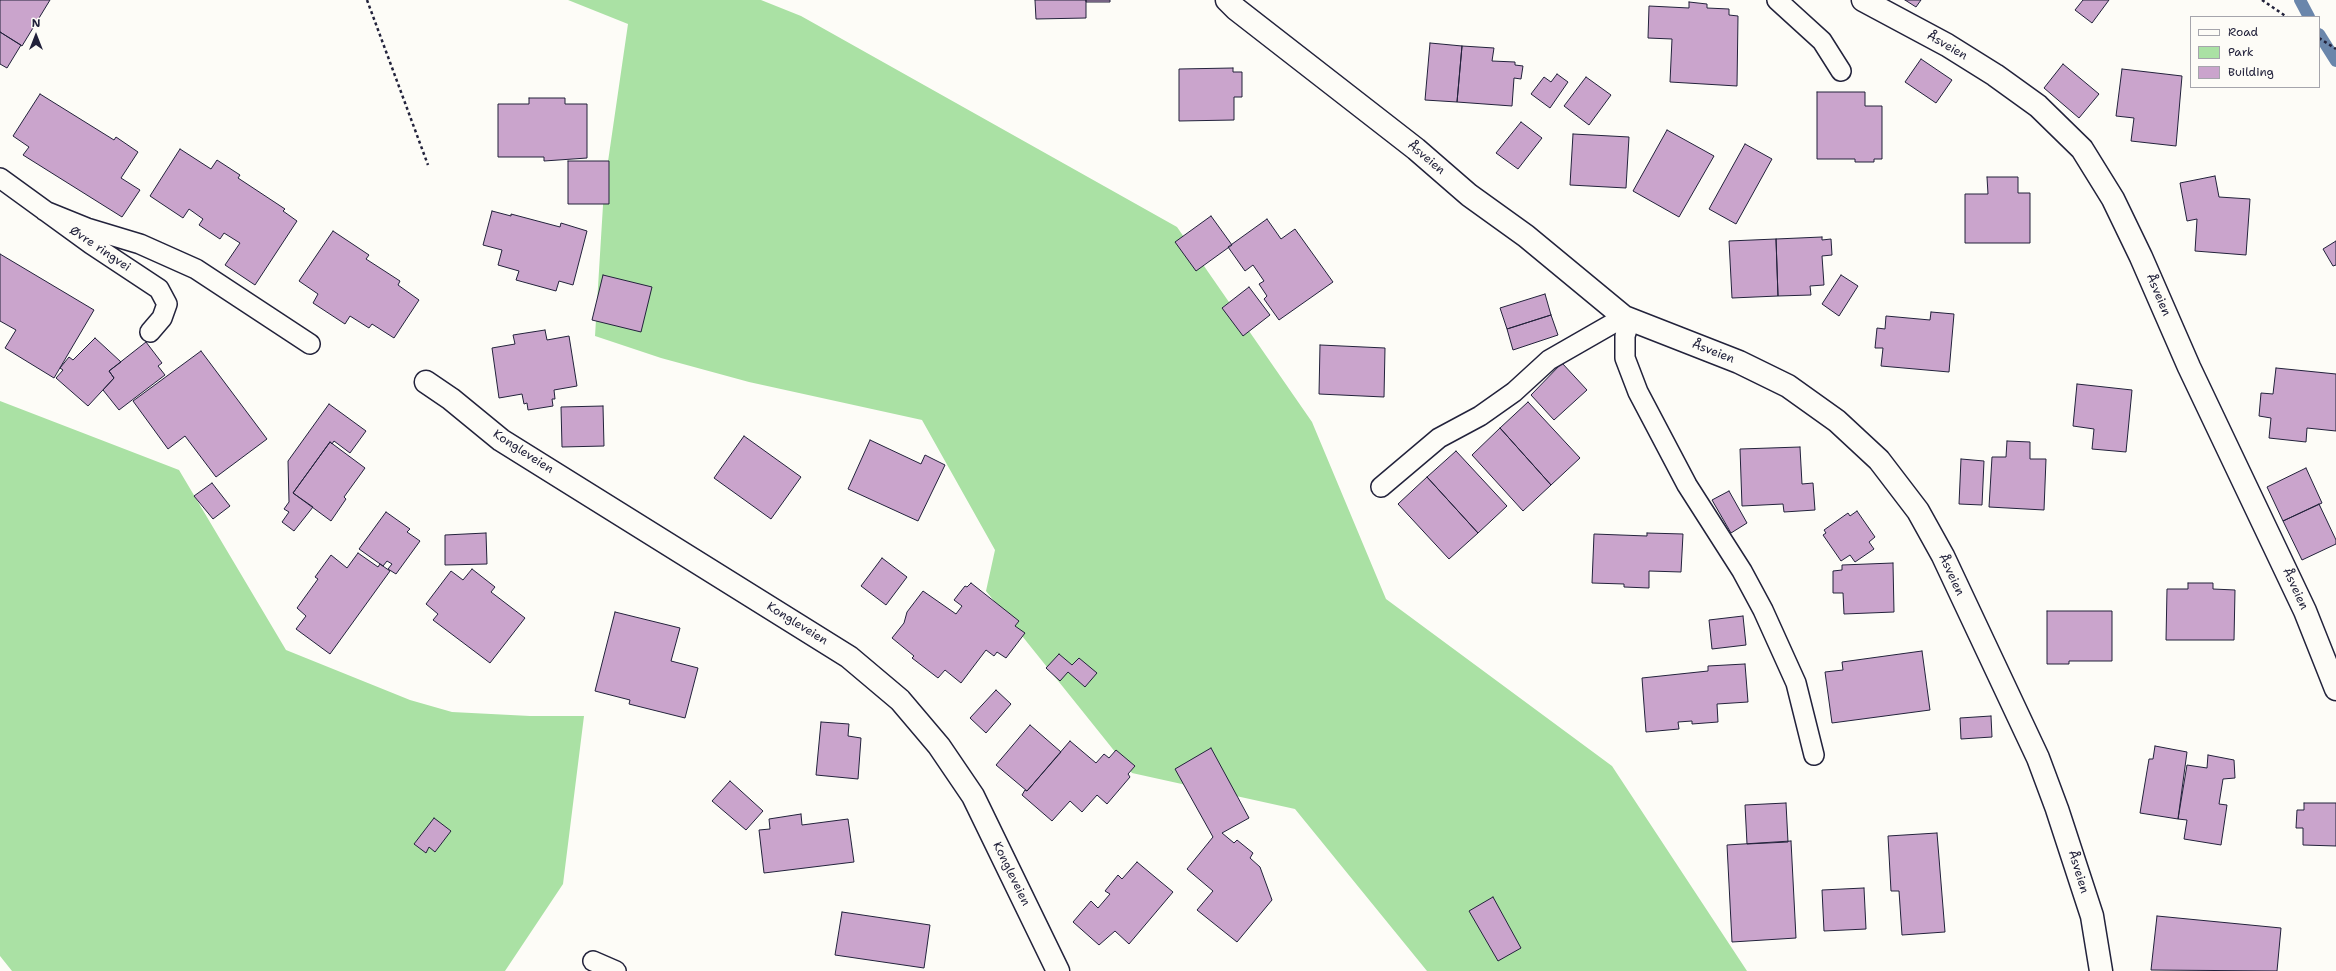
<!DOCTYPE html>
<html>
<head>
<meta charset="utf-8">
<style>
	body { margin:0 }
	#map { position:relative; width:2336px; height:971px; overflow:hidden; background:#fdfcf7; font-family:"Shantell Sans",sans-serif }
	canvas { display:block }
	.legend { position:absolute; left:2190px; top:16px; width:130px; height:72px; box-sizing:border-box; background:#fdfcf7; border:1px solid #a5a5ac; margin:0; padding:5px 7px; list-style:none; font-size:12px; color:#22223b }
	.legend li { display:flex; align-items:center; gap:8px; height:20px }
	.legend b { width:20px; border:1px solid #a5a5ac }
	.north { position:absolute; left:16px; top:16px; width:40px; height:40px; -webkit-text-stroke:3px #fdfcf7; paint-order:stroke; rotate:0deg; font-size:11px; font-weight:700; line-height:16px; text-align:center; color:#22223b }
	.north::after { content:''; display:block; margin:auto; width:14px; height:18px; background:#22223b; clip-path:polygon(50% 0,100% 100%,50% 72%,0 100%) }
</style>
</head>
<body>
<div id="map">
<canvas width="2336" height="971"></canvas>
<ul class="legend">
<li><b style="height:5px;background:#fdfcf7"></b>Road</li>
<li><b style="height:11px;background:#aae1a4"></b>Park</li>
<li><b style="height:11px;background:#caa4cc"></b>Building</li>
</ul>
<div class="north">N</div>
</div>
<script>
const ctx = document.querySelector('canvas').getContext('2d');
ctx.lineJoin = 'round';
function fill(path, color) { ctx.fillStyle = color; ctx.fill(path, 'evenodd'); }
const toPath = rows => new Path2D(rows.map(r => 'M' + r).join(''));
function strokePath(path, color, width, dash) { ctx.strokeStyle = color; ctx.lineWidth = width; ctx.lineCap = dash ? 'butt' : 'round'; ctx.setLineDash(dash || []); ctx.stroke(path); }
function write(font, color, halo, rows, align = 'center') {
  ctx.font = font + ' "Shantell Sans",sans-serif'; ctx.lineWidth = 3; ctx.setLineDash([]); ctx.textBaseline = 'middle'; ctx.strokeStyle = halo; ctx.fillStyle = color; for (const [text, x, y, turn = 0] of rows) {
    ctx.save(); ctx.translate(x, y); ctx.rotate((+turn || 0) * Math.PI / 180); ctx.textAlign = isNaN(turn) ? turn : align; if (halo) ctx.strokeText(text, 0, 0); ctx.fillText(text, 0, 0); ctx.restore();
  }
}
const green = toPath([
	[568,0,761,0,801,16,1177,227,1312,422,1386,599,1612,766,1747,971,1427,971,1295,809,1132,773,986,591,995,550,922,420,749,382,661,358,595,336,604,189,628,24],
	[0,401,179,470,286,650,410,700,452,712,530,716,584,716,563,884,505,971,12,971,0,956]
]);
const stream = toPath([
	[2300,0,2309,17],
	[2319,34,2336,61]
]);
const building = toPath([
	[0,0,50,0,22,46,0,32,0,0],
	[1035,0,1086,0,1086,18,1036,19,1035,0],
	[1086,0,1110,0,1110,2,1086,2,1086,0],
	[1905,0,1921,0,1916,7,1905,0],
	[2083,0,2109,0,2092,23,2075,10,2083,0],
	[1689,2,1707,4,1707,8,1729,9,1729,15,1738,16,1737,86,1670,82,1672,39,1648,38,1649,6,1689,8,1689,2],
	[0,32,21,45,7,68,0,64,0,32],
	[1430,43,1462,46,1457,102,1425,100,1430,43],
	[1462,46,1494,48,1492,61,1515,62,1515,65,1523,66,1521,79,1514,78,1512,106,1457,102,1462,46],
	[1921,59,1952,80,1936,103,1905,82,1921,59],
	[2063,64,2099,94,2079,118,2044,88,2063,64],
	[1233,68,1233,72,1242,72,1242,97,1234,97,1234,120,1179,121,1179,69,1233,68],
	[2122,69,2182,76,2176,146,2131,141,2134,118,2116,116,2122,69],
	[1557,74,1568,82,1550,108,1531,94,1544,77,1551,82,1557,74],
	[1586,77,1611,95,1589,125,1564,106,1586,77],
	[1817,92,1865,92,1865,106,1882,106,1882,159,1874,159,1874,162,1855,162,1855,159,1817,159,1817,92],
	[40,94,114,140,116,137,138,152,121,178,140,190,122,217,23,155,29,147,13,136,40,94],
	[529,98,565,98,565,104,587,104,587,158,544,161,544,157,498,157,498,104,529,104,529,98],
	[1521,122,1542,138,1518,169,1496,153,1521,122],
	[1667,130,1714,156,1679,217,1633,191,1667,130],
	[1573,134,1629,137,1626,188,1570,185,1573,134],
	[1745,144,1772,159,1736,224,1709,209,1745,144],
	[180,149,211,169,217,160,240,175,238,178,285,209,283,211,297,221,255,285,225,265,240,243,224,233,220,239,199,225,203,219,189,209,183,218,150,196,180,149],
	[568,161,609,161,609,204,568,204,568,161],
	[2215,176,2219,197,2250,199,2246,255,2195,251,2197,219,2187,221,2180,183,2215,176],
	[1987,177,2018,177,2018,193,2030,193,2030,243,1965,243,1965,194,1988,194,1987,177],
	[492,211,511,216,511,214,560,227,561,223,587,231,573,285,559,281,556,291,516,280,519,271,498,265,502,250,483,245,492,211],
	[1211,216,1232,245,1196,271,1175,242,1211,216],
	[1267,219,1281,239,1295,229,1333,282,1279,320,1264,299,1267,296,1259,284,1264,281,1253,265,1245,271,1228,247,1267,219],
	[333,231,369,255,366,259,400,281,398,285,419,300,394,338,372,324,369,328,350,316,345,324,313,303,318,294,299,281,333,231],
	[1822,237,1822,240,1831,239,1832,255,1822,256,1824,285,1810,286,1811,295,1778,296,1776,239,1822,237],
	[1776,239,1778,296,1732,298,1729,241,1776,239],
	[2336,241,2336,265,2333,266,2323,249,2336,241],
	[0,254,94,310,54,378,5,348,16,330,0,321,0,254],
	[603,275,652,287,641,332,592,320,603,275],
	[1841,275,1858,286,1839,316,1822,304,1841,275],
	[1249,287,1270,315,1243,336,1222,308,1249,287],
	[1545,294,1551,315,1507,329,1500,308,1545,294],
	[1931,312,1954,314,1949,372,1881,366,1883,348,1875,348,1877,328,1885,329,1886,316,1930,320,1931,312],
	[1551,315,1558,335,1513,350,1507,329,1551,315],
	[545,330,547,340,569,336,577,386,554,390,555,399,552,399,553,406,528,410,527,403,524,404,522,394,499,398,492,348,515,344,513,335,545,330],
	[95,338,121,362,109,371,114,378,88,406,56,378,63,370,60,368,69,357,73,360,95,338],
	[146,342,162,363,158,366,165,375,119,410,103,390,114,378,109,371,146,342],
	[1320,345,1385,348,1384,397,1319,394,1320,345],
	[201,351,267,439,216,477,185,436,168,449,133,401,201,351],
	[1562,363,1587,390,1554,420,1531,395,1562,363],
	[2276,368,2336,374,2336,431,2307,428,2306,442,2269,438,2271,418,2259,416,2261,393,2273,394,2276,368],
	[2077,384,2132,390,2126,452,2092,449,2094,429,2073,426,2077,384],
	[1528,402,1580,458,1551,485,1500,428,1528,402],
	[329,404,366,431,350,453,334,441,332,444,330,442,293,493,313,507,294,531,282,522,289,512,284,509,289,502,288,461,329,404],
	[603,406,604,446,562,447,561,407,603,406],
	[1500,428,1551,485,1523,511,1472,455,1500,428],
	[744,436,801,477,771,519,714,478,744,436],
	[870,440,921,464,925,455,945,465,918,521,848,489,870,440],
	[2007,441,2030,442,2030,459,2046,459,2044,510,1989,507,1992,457,2006,457,2007,441],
	[330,442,365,468,344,497,346,499,331,521,293,493,330,442],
	[1800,447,1802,484,1813,483,1815,510,1784,512,1783,504,1742,506,1740,449,1800,447],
	[1456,451,1507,506,1478,533,1427,477,1456,451],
	[1961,459,1984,461,1982,505,1959,504,1961,459],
	[2306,468,2322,503,2283,521,2267,487,2306,468],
	[1427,477,1478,533,1449,559,1398,504,1427,477],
	[212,483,230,506,213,519,194,496,212,483],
	[1729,491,1747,523,1731,533,1712,500,1729,491],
	[2319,504,2336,540,2336,544,2302,560,2283,521,2319,504],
	[1857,511,1875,537,1869,542,1874,549,1855,562,1850,555,1841,561,1823,535,1826,533,1824,530,1848,513,1850,516,1857,511],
	[386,512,410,529,407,532,420,541,396,574,388,569,392,564,387,561,383,566,359,549,386,512],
	[486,533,487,564,445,565,445,535,486,533],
	[1647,533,1683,534,1681,572,1649,571,1649,588,1624,587,1624,584,1592,583,1594,534,1647,536,1647,533],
	[358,553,378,567,380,564,390,571,330,654,296,629,306,616,297,608,318,579,315,577,331,555,347,568,358,553],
	[882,558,907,577,886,605,861,586,882,558],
	[1893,563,1894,612,1844,614,1843,593,1833,593,1833,571,1842,570,1842,565,1893,563],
	[472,569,495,587,491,592,525,618,490,663,433,620,438,614,426,604,451,571,463,580,472,569],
	[971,583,1019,621,1015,626,1025,633,1006,658,997,652,994,656,986,650,961,683,945,670,938,678,912,658,914,656,892,638,904,623,907,612,923,591,956,614,962,606,954,600,965,586,967,587,971,583],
	[2188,583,2213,583,2213,589,2235,590,2234,640,2166,640,2167,589,2188,589,2188,583],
	[2047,611,2112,611,2112,661,2069,661,2069,664,2047,664,2047,611],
	[615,612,680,628,671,661,698,668,685,718,629,704,630,700,595,691,615,612],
	[1743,616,1746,645,1712,649,1709,620,1743,616],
	[1922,651,1930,710,1832,723,1825,672,1843,670,1842,662,1922,651],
	[1059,654,1072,665,1079,658,1097,673,1085,687,1068,672,1060,681,1046,668,1059,654],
	[1745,664,1748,702,1717,704,1718,722,1692,724,1692,721,1678,722,1679,729,1646,732,1642,678,1708,671,1708,666,1745,664],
	[996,690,1011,704,986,733,970,718,996,690],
	[1991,716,1992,737,1961,739,1960,718,1991,716],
	[821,722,849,724,848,736,861,738,858,779,816,775,821,722],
	[1030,725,1061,752,1027,791,996,765,1030,725],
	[1070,741,1096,763,1104,754,1109,758,1116,750,1135,766,1128,774,1130,777,1107,804,1097,795,1082,812,1070,801,1052,821,1022,795,1025,790,1027,791,1070,741],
	[2155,746,2187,752,2178,819,2140,813,2149,759,2153,759,2155,746],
	[1211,748,1249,818,1222,833,1234,843,1237,840,1253,853,1250,858,1260,867,1272,900,1237,942,1197,910,1213,891,1187,869,1213,837,1175,769,1211,748],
	[2208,755,2234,760,2235,778,2223,779,2219,804,2227,805,2221,845,2184,839,2187,820,2178,819,2187,765,2207,768,2208,755],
	[730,781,763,811,746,830,712,801,730,781],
	[1786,803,1788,842,1747,844,1745,805,1786,803],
	[2304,803,2336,803,2336,846,2303,845,2303,828,2296,828,2297,810,2304,810,2304,803],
	[801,814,802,825,848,819,854,862,764,873,759,830,770,829,769,819,801,814],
	[434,818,451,831,435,852,429,847,426,853,414,844,434,818],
	[1937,833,1945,932,1902,935,1899,891,1891,891,1888,836,1937,833],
	[1791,841,1796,938,1732,942,1727,845,1791,841],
	[1137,862,1173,892,1129,944,1115,931,1099,945,1073,922,1091,901,1098,908,1110,894,1105,891,1118,875,1122,879,1137,862],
	[1864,888,1866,929,1824,931,1822,890,1864,888],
	[1493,897,1521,948,1498,961,1469,911,1493,897],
	[842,912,930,925,924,968,835,955,842,912],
	[2157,916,2281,928,2277,971,2151,970,2157,916]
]);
const path = toPath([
	[367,0,428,165],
	[2262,0,2287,17],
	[2319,38,2336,49]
]);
const lane = toPath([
	[1777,0,1822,41,1841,71],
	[0,178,91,244,159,289,167,304,162,318,150,332],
	[45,211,87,228,140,244,196,269,310,344],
	[1630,320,1625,336,1625,358,1638,392,1687,485,1742,571,1763,610,1796,683,1814,755],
	[1381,487,1439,438,1480,416,1514,392,1549,360,1624,317],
	[593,961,616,971]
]);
const street = toPath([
	[1227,0,1236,9,1416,149,1469,195,1526,236,1624,317,1739,362,1788,386,1837,421,1879,460,1918,511,1943,556,2038,758,2057,809,2092,916,2101,971],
	[1863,0,1947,45,1995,75,2038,106,2082,149,2113,199,2141,257,2189,367,2305,611,2336,689],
	[426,382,451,399,501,440,849,657,900,700,939,746,973,796,1058,971]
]);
const streetNames = [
	["Åsveien",1947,46,30],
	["Åsveien",1426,158,40],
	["Øvre ringvei",100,249,34],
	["Åsveien",2158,295,67],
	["Åsveien",1713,352,21],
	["Kongleveien",523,452,33],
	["Åsveien",1951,575,65],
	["Åsveien",2295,589,65],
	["Kongleveien",797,624,32],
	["Åsveien",2078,872,73],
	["Kongleveien",1011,874,64]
];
fill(green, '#aae1a4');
strokePath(stream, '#6a86ab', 12);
fill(building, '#caa4cc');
strokePath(building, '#22223b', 1);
strokePath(lane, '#22223b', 22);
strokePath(street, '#22223b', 25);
strokePath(path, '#22223b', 2.5, [3, 3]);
strokePath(lane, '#fdfcf7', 19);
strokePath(street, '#fdfcf7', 22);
write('12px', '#22223b', '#fdfcf7', streetNames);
</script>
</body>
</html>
